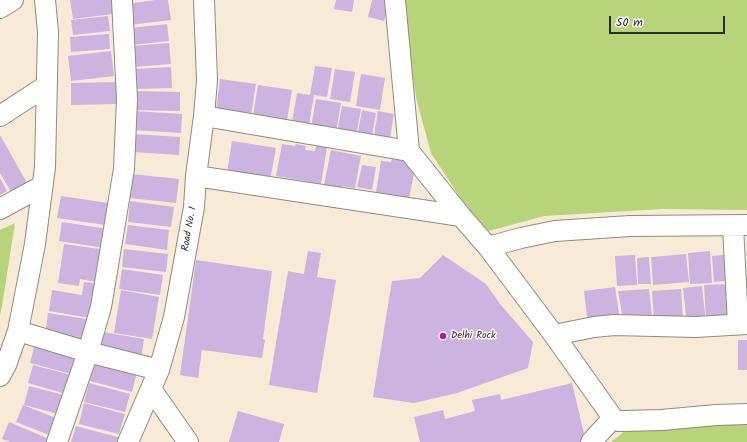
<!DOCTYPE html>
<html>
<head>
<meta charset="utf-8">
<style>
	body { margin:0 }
	#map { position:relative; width:747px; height:442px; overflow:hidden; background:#f7ebd7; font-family:Kalam,sans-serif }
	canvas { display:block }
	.scale { position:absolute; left:609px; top:16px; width:116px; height:18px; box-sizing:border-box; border:2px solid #2b2b2b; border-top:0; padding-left:5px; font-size:12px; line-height:14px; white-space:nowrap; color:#2b2b2b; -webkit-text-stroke:3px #fff; paint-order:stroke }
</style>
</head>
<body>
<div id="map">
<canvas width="747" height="442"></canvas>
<div class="scale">50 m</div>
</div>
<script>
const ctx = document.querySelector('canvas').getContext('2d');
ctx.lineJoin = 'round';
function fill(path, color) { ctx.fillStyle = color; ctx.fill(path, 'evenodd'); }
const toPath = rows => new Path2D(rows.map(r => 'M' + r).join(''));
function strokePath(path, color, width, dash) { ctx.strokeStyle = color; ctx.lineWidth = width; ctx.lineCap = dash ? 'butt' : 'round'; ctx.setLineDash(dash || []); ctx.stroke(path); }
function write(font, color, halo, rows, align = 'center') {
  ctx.font = font + ' Kalam,sans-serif'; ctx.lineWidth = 3; ctx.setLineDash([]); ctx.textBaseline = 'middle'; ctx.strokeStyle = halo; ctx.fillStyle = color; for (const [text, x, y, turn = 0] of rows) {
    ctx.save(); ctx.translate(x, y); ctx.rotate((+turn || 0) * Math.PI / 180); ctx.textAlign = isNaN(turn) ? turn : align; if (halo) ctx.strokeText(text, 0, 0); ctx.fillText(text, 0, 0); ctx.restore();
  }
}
const green = toPath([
	[400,0,747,0,747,210,663,209,544,216,489,231,465,205,431,153,417,102],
	[15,223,2,306,0,315,0,230],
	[747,420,747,442,611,442,631,426]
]);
const building = toPath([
	[70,0,118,0,120,13,73,19],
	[155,0,168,0,171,20,130,25,127,4],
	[336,0,354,0,352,12,334,9],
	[372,0,389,0,384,21,368,17],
	[108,16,110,31,73,35,71,20],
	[167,24,169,41,132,45,130,28],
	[109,34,110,49,71,52,70,37],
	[169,43,171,64,133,67,132,46],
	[111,51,114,76,71,81,68,56],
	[315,66,332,68,327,97,314,95,308,131,291,128,297,93,310,95],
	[171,67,172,88,136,89,135,69],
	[335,69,355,72,350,102,330,99],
	[361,74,385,78,380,110,356,106],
	[220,79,256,84,251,116,216,111],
	[116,82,116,104,71,105,71,83],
	[258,85,292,90,287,120,253,115],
	[132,91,180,92,180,111,131,110],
	[316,99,341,103,336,132,311,128],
	[342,106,361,109,356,136,337,133],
	[362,110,376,113,371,141,357,138],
	[132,111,182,114,181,133,131,130],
	[378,111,394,114,389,143,373,141],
	[133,134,180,137,179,155,132,152],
	[0,135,27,183,11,192,0,173],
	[232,141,276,148,270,181,227,173],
	[282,144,295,146,296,144,306,146,305,150,315,151,316,145,327,147,321,184,276,176],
	[331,150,361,156,355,188,342,186,342,188,324,185],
	[392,159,416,163,408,204,375,198,381,161,391,162],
	[362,165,376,167,372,190,357,187],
	[131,174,179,179,176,203,129,198],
	[0,178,7,191,0,195],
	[61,196,115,204,112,226,57,218],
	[130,201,174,207,171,227,128,222],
	[62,222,108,229,105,248,59,241],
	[128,225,169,230,167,250,125,244],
	[64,244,107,250,102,283,80,279,79,286,58,283],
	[124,249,168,254,166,272,122,267],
	[308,251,321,253,317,277,336,280,317,393,269,385,288,271,304,274],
	[710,251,712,283,690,284,688,253],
	[686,254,689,282,666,284,664,256],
	[731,254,733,280,714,282,712,256],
	[443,255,486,284,500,304,533,342,528,368,457,393,414,403,373,397,392,281,420,278],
	[635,255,637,285,617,286,615,256],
	[664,256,666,284,653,285,651,257],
	[649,257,651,284,638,284,637,258],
	[196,260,272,271,263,339,265,340,262,358,202,350,198,378,180,375],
	[122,269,163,275,160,295,119,289],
	[84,282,102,284,96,319,49,311,52,290,82,295],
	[729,284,731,318,706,319,704,285],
	[702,286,706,323,687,325,683,288],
	[615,287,620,320,588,324,584,291],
	[649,289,652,316,623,319,618,291],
	[681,289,683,318,654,320,652,291],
	[121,290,159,297,152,339,114,333],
	[48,313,93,320,89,343,45,336],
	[97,331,144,339,141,360,94,351],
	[738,340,747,340,747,370,738,370],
	[35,344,80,356,75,375,30,363],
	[95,361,137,371,132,392,90,381],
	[33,365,71,375,66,394,28,383],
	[89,383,130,394,125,412,84,402],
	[572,383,586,442,420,442,414,417,443,410,445,419,475,411,472,400,500,394,501,400],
	[29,386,64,395,58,414,24,405],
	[84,403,125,414,119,434,79,424],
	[23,405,56,418,49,435,16,422],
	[238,411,284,424,279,442,229,442],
	[9,422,49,439,47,442,11,442,2,439],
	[76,426,121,438,120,442,71,442]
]);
const minor = toPath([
	[395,0,409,151,461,216,488,247,554,335,613,418,618,421,624,421,662,420,716,415,747,414],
	[0,8,13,0],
	[0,116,46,86],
	[204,116,409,151],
	[196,176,461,216],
	[0,209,42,186],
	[733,226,738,324],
	[488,247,521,238,555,231,630,226,747,225],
	[18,331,88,352,159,370],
	[554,335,594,327,614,325,696,327,747,324],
	[0,376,6,365,18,331,35,244,45,167,48,32,45,0],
	[151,389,188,442],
	[57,442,88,352,101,307,124,169,127,99,122,0],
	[128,442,159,370,174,317,194,207,196,176,204,116,207,80,204,0],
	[591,442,613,418]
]);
const markers = [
	[443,336,4,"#b5179e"]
];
const streetNames = [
	["Road No. 1",190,229,-80]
];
const poiNames = [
	["Delhi Rock",451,336]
];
fill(green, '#b8d47a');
fill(building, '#cdb3df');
strokePath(minor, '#918b81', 22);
strokePath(minor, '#fff', 20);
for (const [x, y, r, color] of markers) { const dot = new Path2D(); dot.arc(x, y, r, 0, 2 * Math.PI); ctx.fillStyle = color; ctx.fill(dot); strokePath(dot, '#fff', 1.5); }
write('10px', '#2b2b2b', '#fff', streetNames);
write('10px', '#2b2b2b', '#fff', poiNames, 'left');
</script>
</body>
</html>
